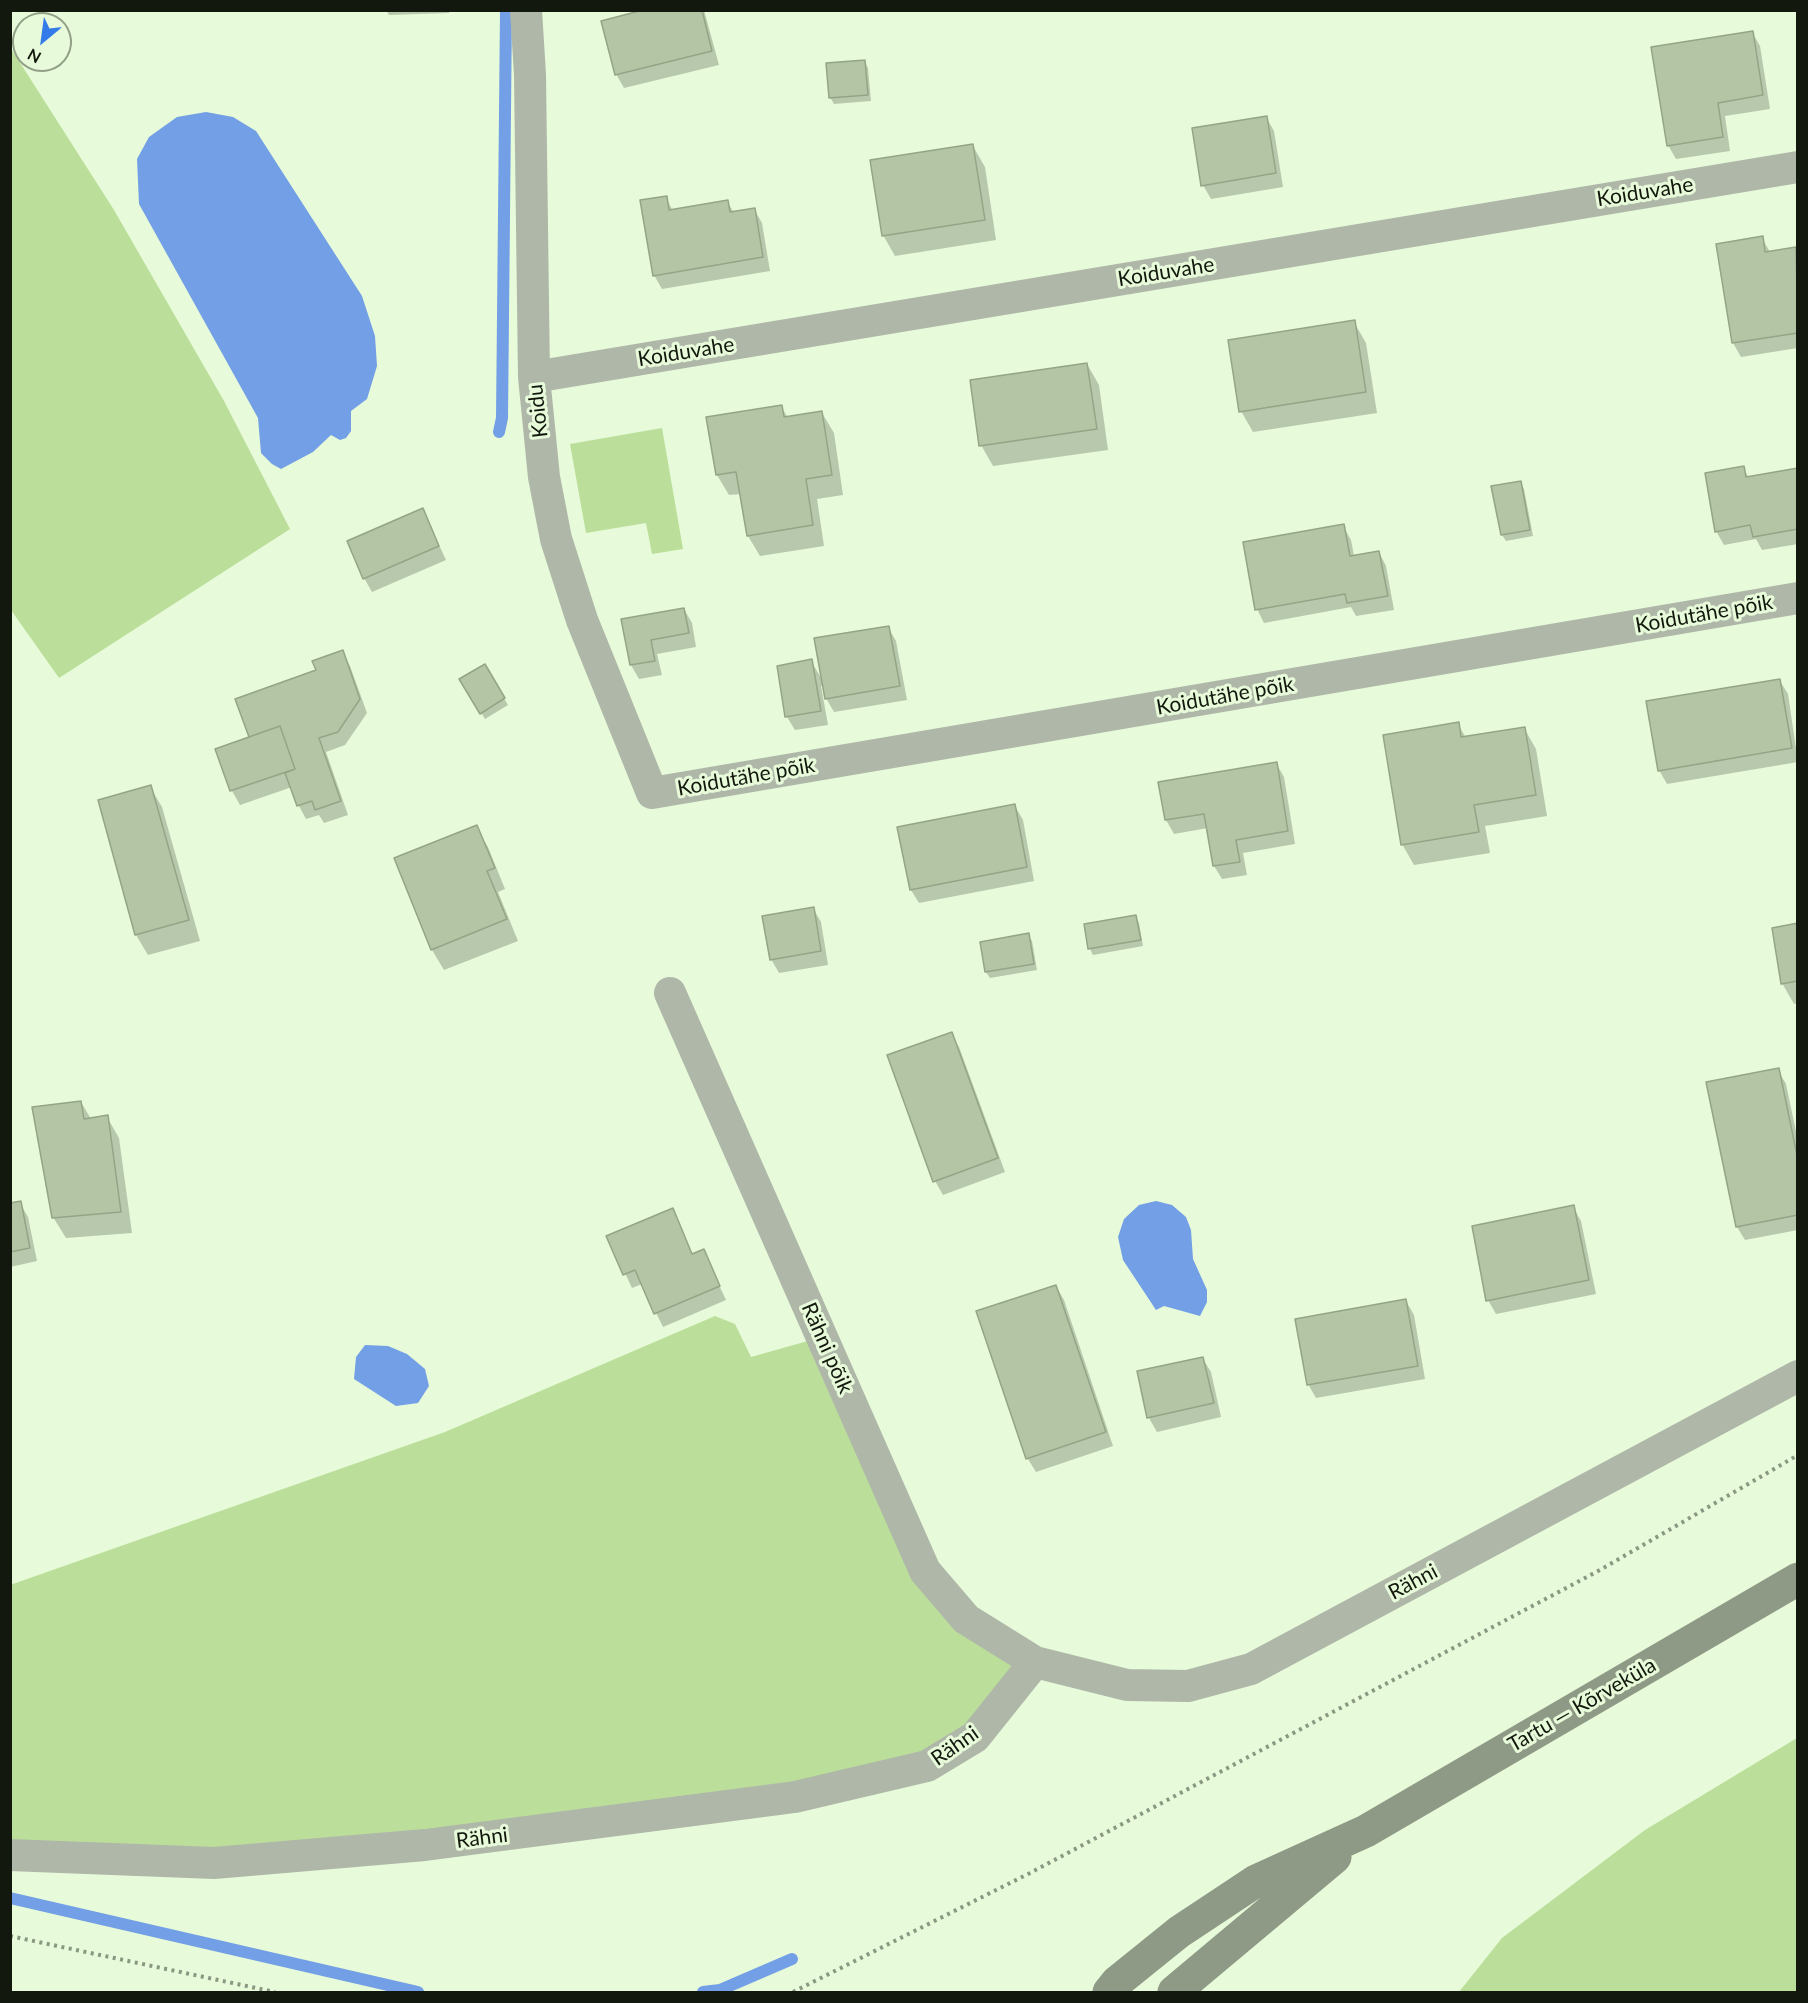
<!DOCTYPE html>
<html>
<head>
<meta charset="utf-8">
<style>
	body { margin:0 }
	#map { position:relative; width:1808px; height:2003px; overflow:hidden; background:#e7fad9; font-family:Lato,sans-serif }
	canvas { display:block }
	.frame { position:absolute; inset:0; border:12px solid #12180d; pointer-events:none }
	.north { position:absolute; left:12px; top:12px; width:60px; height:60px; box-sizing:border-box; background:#e7fad9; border:2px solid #92a087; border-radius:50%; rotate:209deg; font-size:16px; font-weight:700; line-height:24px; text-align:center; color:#12180d }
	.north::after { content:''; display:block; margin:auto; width:21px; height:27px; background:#337be8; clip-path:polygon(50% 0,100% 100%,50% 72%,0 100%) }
</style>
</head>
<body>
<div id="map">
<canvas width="1808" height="2003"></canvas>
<div class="frame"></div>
<div class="north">N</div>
</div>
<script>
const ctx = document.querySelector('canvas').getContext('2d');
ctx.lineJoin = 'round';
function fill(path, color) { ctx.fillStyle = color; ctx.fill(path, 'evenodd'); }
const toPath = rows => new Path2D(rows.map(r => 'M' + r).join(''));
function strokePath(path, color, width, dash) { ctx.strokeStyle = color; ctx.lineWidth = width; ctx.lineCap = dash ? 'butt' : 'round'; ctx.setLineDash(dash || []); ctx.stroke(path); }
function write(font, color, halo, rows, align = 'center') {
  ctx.font = font + ' Lato,sans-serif'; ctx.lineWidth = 6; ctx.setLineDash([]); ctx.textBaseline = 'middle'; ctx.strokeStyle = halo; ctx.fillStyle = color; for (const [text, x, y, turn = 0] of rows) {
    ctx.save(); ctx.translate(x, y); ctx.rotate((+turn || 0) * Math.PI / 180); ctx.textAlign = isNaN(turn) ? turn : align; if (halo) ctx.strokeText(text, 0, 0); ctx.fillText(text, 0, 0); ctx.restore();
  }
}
const green = toPath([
	[10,47,114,210,224,401,290,529,59,678,11,610],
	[662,428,683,549,652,554,646,523,586,533,570,444],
	[715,1316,735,1324,751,1357,822,1337,925,1571,1035,1662,927,1766,425,1845,11,1855,10,1585,445,1432],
	[1797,1738,1797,1992,1459,1992,1502,1938,1645,1830]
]);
const water = toPath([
	[206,112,233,117,256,131,362,296,375,336,377,366,367,399,351,411,351,431,346,438,340,440,331,435,313,452,281,469,272,464,261,453,258,418,139,204,137,159,149,137,177,117],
	[1156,1201,1172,1205,1186,1217,1191,1230,1193,1259,1207,1290,1207,1302,1200,1316,1164,1306,1156,1310,1123,1260,1118,1237,1124,1219,1139,1205],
	[365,1345,388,1346,407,1354,425,1369,429,1386,418,1403,396,1406,354,1379,356,1357]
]);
const shadow = toPath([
	[386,10,449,10,449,13,389,15],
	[650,10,704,10,719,65,624,88,616,74],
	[1752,32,1760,46,1770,109,1725,116,1730,151,1676,159,1668,145],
	[865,62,868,68,871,101,834,104,830,97],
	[1266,117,1274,131,1283,187,1211,199,1203,185],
	[973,146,985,167,996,240,895,256,883,235],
	[666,198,673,211,727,201,734,213,754,209,762,223,770,271,662,289,654,275],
	[1762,238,1770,252,1795,249,1798,253,1798,348,1741,357,1733,343],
	[1354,322,1366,343,1377,413,1253,432,1241,411],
	[1087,364,1099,385,1108,450,993,466,981,445],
	[781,406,788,418,822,413,834,433,843,495,817,499,824,546,760,556,748,536,741,494,729,495,717,475],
	[1743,468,1749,478,1798,470,1798,544,1762,550,1756,539,1724,545,1716,531],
	[1520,482,1524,489,1533,536,1506,541,1502,535],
	[423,510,446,560,372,592,364,578],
	[1343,526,1351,540,1354,556,1379,552,1386,566,1394,610,1356,616,1351,607,1264,623,1257,609],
	[684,609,692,623,696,647,657,654,662,675,639,679,631,665,623,620],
	[888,627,896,641,907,700,834,712,826,698,824,686,821,686,828,725,795,730,787,717,811,661,823,681],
	[342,652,350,666,367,713,345,745,326,752,348,815,324,823,319,815,306,819,299,806,292,787,240,805,232,791,217,750,251,738,318,671],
	[484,666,508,705,485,719,461,680],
	[1780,681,1788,694,1798,762,1667,784,1659,770],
	[1458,724,1466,738,1524,728,1536,749,1547,816,1485,826,1490,853,1414,865,1402,844],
	[1276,763,1284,777,1295,844,1243,853,1247,875,1222,879,1214,866,1208,828,1174,834,1166,820,1160,783],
	[150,787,162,807,200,941,148,955,136,935,100,801],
	[1015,806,1023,820,1034,881,919,903,911,890],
	[476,827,488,847,505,889,498,892,518,941,444,970,432,950,396,859],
	[813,908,821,922,828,965,779,973,771,959],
	[1135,916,1139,923,1143,946,1093,955,1090,949,1085,925],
	[1798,925,1798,1003,1794,1004,1782,983],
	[1028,935,1032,941,1037,970,990,978,986,972,981,943],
	[951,1033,959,1047,1005,1172,943,1195,935,1181],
	[1778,1070,1786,1084,1798,1141,1798,1230,1745,1240,1737,1227],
	[81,1102,91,1119,107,1117,119,1138,132,1233,66,1238,53,1217],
	[20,1203,28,1217,37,1261,10,1267,10,1205],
	[1573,1207,1581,1221,1596,1294,1496,1314,1488,1300],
	[672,1210,693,1255,703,1251,726,1300,663,1327,642,1284,632,1288,608,1237],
	[1056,1286,1064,1300,1113,1446,1036,1472,1028,1459,978,1312],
	[1406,1301,1414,1315,1425,1379,1316,1398,1308,1384],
	[1203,1359,1211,1372,1221,1417,1157,1432,1149,1418,1139,1372]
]);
const stream = toPath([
	[499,432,502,418,506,10],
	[10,1898,418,1992],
	[703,1992,720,1990,792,1959]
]);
const building = toPath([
	[643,10,702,10,712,51,615,75,601,21,643,10],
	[1753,31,1763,95,1718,103,1723,137,1667,146,1651,47,1753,31],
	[865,60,868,95,829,98,826,63,865,60],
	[1267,116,1276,173,1201,186,1192,128,1267,116],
	[973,144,985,220,882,236,870,160,973,144],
	[667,196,669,210,728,200,730,212,755,208,763,257,653,276,640,200,667,196],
	[1763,236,1765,252,1796,247,1798,333,1732,343,1716,244,1763,236],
	[1355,320,1366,392,1239,412,1228,340,1355,320],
	[1087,363,1097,429,979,446,970,380,1087,363],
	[782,405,784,417,822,411,832,475,806,479,813,525,747,536,736,472,716,475,706,417,782,405],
	[1744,466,1746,477,1798,468,1798,529,1753,537,1750,525,1715,532,1705,473,1744,466],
	[1521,481,1530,530,1501,535,1491,486,1521,481],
	[423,508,439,546,363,579,347,541,423,508],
	[1344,524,1350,556,1379,551,1388,596,1347,603,1345,594,1255,610,1243,542,1344,524],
	[684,608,689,633,651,640,655,661,630,665,621,619,684,608],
	[889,626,900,686,825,699,814,638,889,626],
	[343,650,360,699,338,732,319,738,341,801,315,810,312,801,297,806,285,773,295,769,280,726,249,737,235,699,316,670,312,661,343,650],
	[812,659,821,711,785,717,777,666,812,659],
	[485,664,505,698,480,714,459,679,485,664],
	[1780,679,1792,748,1658,771,1646,701,1780,679],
	[1459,722,1461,737,1525,727,1536,795,1474,805,1479,832,1401,845,1383,735,1459,722],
	[280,726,295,769,230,791,215,749,280,726],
	[1277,762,1288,831,1236,840,1240,862,1213,866,1204,814,1165,820,1158,782,1277,762],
	[151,785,189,920,135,935,98,800,151,785],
	[1015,804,1027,867,910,890,897,827,1015,804],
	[477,825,495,868,487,871,507,919,431,950,394,858,477,825],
	[814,907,821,951,770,960,762,916,814,907],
	[1136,915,1141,940,1088,949,1084,924,1136,915],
	[1798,923,1798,981,1781,984,1772,928,1798,923],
	[1029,933,1034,964,985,972,980,942,1029,933],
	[952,1032,998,1158,933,1182,887,1055,952,1032],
	[1779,1068,1798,1160,1798,1215,1736,1227,1706,1082,1779,1068],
	[81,1101,84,1119,108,1115,121,1212,52,1218,32,1107,81,1101],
	[21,1201,30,1248,10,1252,10,1203,21,1201],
	[1574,1205,1589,1280,1486,1301,1472,1226,1574,1205],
	[673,1208,692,1254,704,1249,720,1286,654,1314,635,1270,623,1275,606,1236,673,1208],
	[1056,1285,1106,1432,1026,1459,976,1311,1056,1285],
	[1406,1299,1418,1366,1307,1385,1295,1319,1406,1299],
	[1203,1357,1214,1403,1147,1418,1137,1371,1203,1357]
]);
const path = toPath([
	[10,1936,275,1992],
	[793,1992,1030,1873,1600,1570,1798,1455]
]);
const minor = toPath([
	[526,10,530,75,534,377,544,477,556,539,582,620,652,793,1798,598],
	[534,377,1798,167],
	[670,993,925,1571,966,1619,1035,1662,1127,1685,1188,1686,1251,1669,1798,1376],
	[10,1855,214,1863,425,1845,795,1797,927,1766,975,1737,1035,1662]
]);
const secondary = toPath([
	[1109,1992,1117,1982,1179,1932,1256,1881,1366,1831,1798,1579],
	[1174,1992,1335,1857]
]);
const streetNames = [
	["Koiduvahe",1645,192,-9],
	["Koiduvahe",1166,272,-9],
	["Koiduvahe",686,352,-9],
	["Koidu",538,411,-96],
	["Koidutähe põik",1704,614,-10],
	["Koidutähe põik",1225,696,-10],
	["Koidutähe põik",746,777,-10],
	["Rähni põik",827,1348,66],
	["Rähni",1413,1582,-28],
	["Tartu — Kõrveküla",1582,1705,-30],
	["Rähni",955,1746,-35],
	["Rähni",482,1838,-7]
];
fill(green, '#bbdf9a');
fill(water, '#729fe5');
fill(shadow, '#0003');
strokePath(stream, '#729fe5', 12);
fill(building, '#b4c5a6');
strokePath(building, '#94a586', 1.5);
strokePath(path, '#8b9881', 4, [3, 4.5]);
strokePath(minor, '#afb7a9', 32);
strokePath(secondary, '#8f9a86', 33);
write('21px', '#12180d', '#e7fad9', streetNames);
</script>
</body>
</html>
